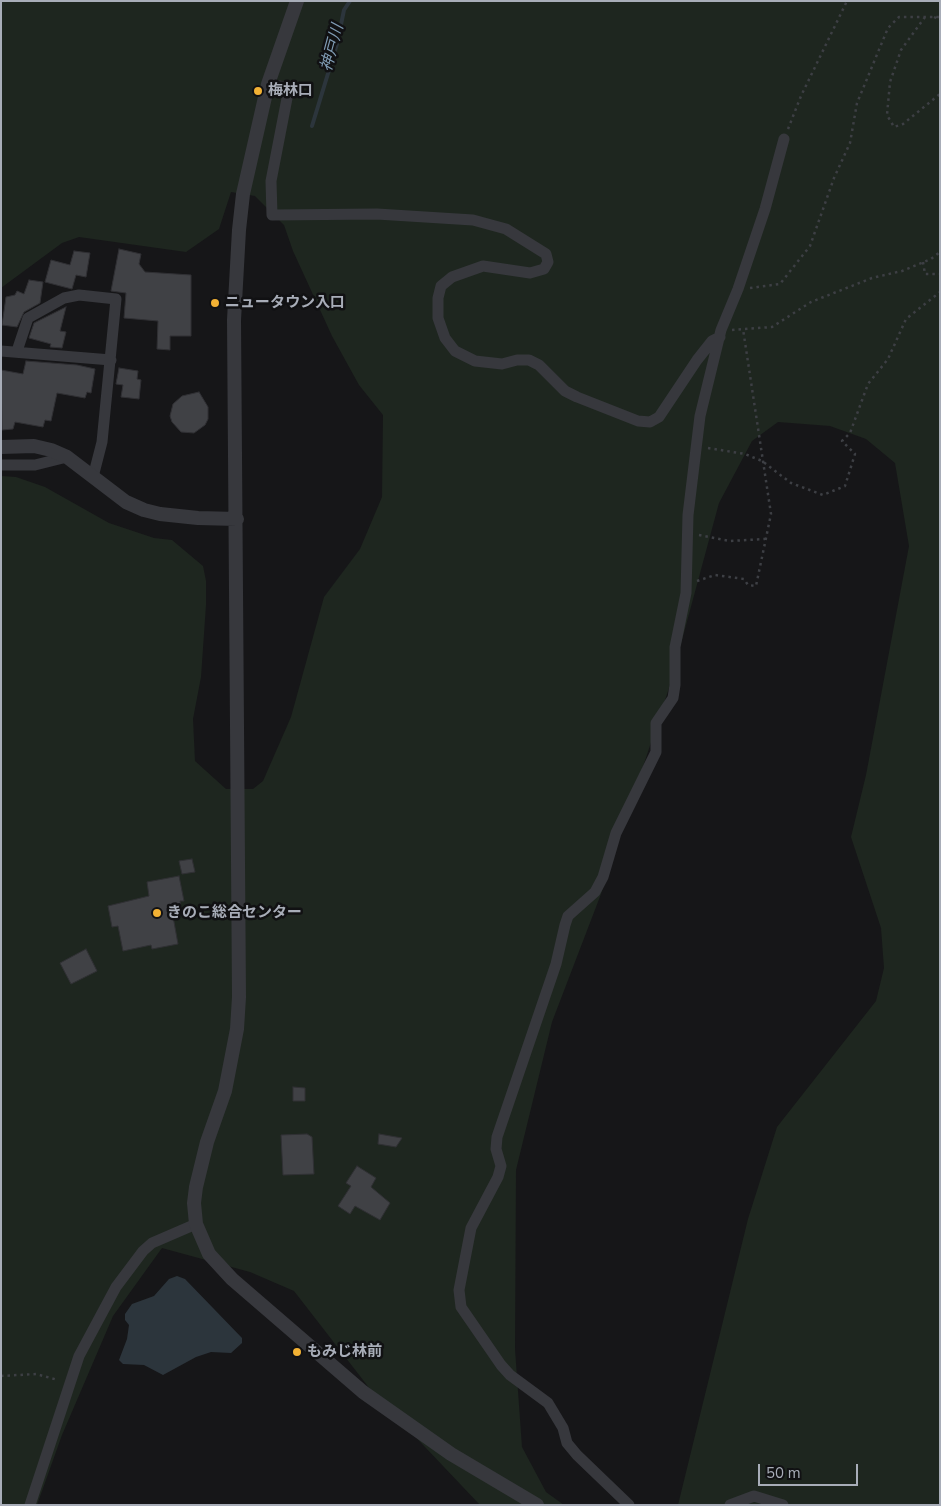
<!DOCTYPE html>
<html>
<head>
<meta charset="utf-8">
<style>
	body { margin:0 }
	#map { position:relative; width:941px; height:1506px; overflow:hidden; background:#161618; font-family:"Nunito Sans",sans-serif }
	canvas { display:block }
	.frame { position:absolute; inset:0; border:2px solid #a8adb8; pointer-events:none }
	.scale { position:absolute; left:758px; top:1464px; width:100px; height:22px; box-sizing:border-box; border:2px solid #a8adb8; border-top:0; padding-left:6px; font-size:15px; line-height:18px; white-space:nowrap; color:#a8adb8; -webkit-text-stroke:4px #111113; paint-order:stroke }
</style>
</head>
<body>
<div id="map">
<canvas width="941" height="1506"></canvas>
<div class="frame"></div>
<div class="scale">50 m</div>
</div>
<script>
const ctx = document.querySelector('canvas').getContext('2d');
ctx.lineJoin = 'round';
function fill(path, color) { ctx.fillStyle = color; ctx.fill(path, 'evenodd'); }
const toPath = rows => new Path2D(rows.map(r => 'M' + r).join(''));
function strokePath(path, color, width, dash) { ctx.strokeStyle = color; ctx.lineWidth = width; ctx.lineCap = dash ? 'butt' : 'round'; ctx.setLineDash(dash || []); ctx.stroke(path); }
function write(font, color, halo, rows, align = 'center') {
  ctx.font = font + ' "Nunito Sans","Noto Sans JP",sans-serif'; ctx.lineWidth = 5; ctx.setLineDash([]); ctx.textBaseline = 'middle'; ctx.strokeStyle = halo; ctx.fillStyle = color; for (const [text, x, y, turn = 0] of rows) {
    ctx.save(); ctx.translate(x, y); ctx.rotate((+turn || 0) * Math.PI / 180); ctx.textAlign = isNaN(turn) ? turn : align; if (halo) ctx.strokeText(text, 0, 0); ctx.fillText(text, 0, 0); ctx.restore();
  }
}
const green = toPath([
	[1,1,940,1,940,1505,678,1505,748,1219,777,1127,876,1001,884,968,881,928,851,837,866,775,909,546,895,463,866,439,830,426,778,422,752,441,719,503,669,688,601,894,552,1022,516,1170,515,1349,522,1447,546,1492,564,1505,480,1505,370,1389,294,1291,250,1272,162,1248,113,1316,62,1435,37,1505,1,1505,1,476,16,477,45,487,109,523,154,538,172,540,203,566,206,581,206,605,201,677,193,719,195,761,226,789,253,789,263,781,291,717,324,597,360,549,382,497,383,415,359,385,332,336,293,251,284,225,255,196,231,192,219,229,186,252,79,237,62,243,1,288]
]);
const water = toPath([
	[177,1276,185,1279,242,1338,242,1343,231,1353,211,1352,196,1357,163,1375,144,1365,123,1364,119,1360,127,1339,129,1325,125,1320,125,1314,132,1304,154,1296,169,1279]
]);
const stream = toPath([
	[312,126,337,44,344,10,350,1]
]);
const building = toPath([
	[119,249,141,254,139,264,145,272,191,275,191,336,170,336,170,350,157,349,158,321,124,318,126,293,111,291,119,249],
	[74,251,90,253,86,277,76,275,72,289,45,282,51,260,70,265,74,251],
	[29,280,43,282,40,303,24,312,17,327,2,325,6,297,15,295,17,291,24,294,29,280],
	[66,307,60,331,66,332,62,348,50,347,51,344,29,338,34,323,66,307],
	[26,361,77,365,95,369,91,393,87,392,85,398,57,393,51,421,45,420,43,427,15,422,13,429,2,430,1,370,23,374,26,361],
	[119,368,138,371,137,379,141,380,139,399,121,397,123,385,116,384,119,368],
	[199,392,208,407,208,419,205,425,194,433,181,432,172,422,170,416,173,404,182,396,199,392],
	[192,859,195,872,182,874,179,861,192,859],
	[179,876,184,901,180,901,181,910,172,911,178,944,152,949,151,945,123,951,118,926,112,927,108,906,149,896,147,882,179,876],
	[86,949,97,971,71,984,60,963,86,949],
	[293,1087,305,1088,305,1101,293,1101,293,1087],
	[307,1134,312,1137,314,1174,283,1175,281,1135,307,1134],
	[379,1134,402,1138,396,1147,378,1144,379,1134],
	[357,1166,376,1178,371,1187,390,1203,380,1220,355,1206,350,1214,338,1206,351,1186,346,1183,357,1166]
]);
const path = toPath([
	[925,17,901,50,890,82,887,115,894,127,903,124,940,94],
	[934,17,940,20],
	[788,129,801,96,847,1],
	[923,262,925,274,940,274],
	[750,288,780,284,810,246,834,178,850,143,857,103,888,28,899,17,940,17],
	[732,330,772,327,811,302,872,278,902,271,931,259,940,252],
	[708,448,745,454,762,461,791,483,823,495,845,486,855,454,842,441,850,433,868,384,888,359,906,319,940,292],
	[699,535,730,541,765,539],
	[697,581,715,575,744,579,748,585,756,586,771,514,743,329],
	[1,1376,36,1374,58,1380]
]);
const minor = toPath([
	[268,84,289,88,271,181,272,215,377,214,473,220,506,229,546,254,548,262,544,269,530,273,483,266,452,277,441,286,438,298,438,318,445,338,455,351,475,361,502,364,517,360,529,360,539,365,565,391,577,397,638,421,650,422,659,417,697,360,712,341,720,337],
	[1,351,111,360],
	[17,351,28,318,64,298,79,295,116,299,102,442,93,477],
	[1,465,35,465,67,457],
	[30,1505,79,1356,116,1287,143,1251,152,1243,196,1224],
	[629,1505,577,1455,567,1443,563,1428,548,1403,510,1375,501,1365,461,1307,459,1290,471,1228,498,1177,501,1166,496,1149,497,1137,556,964,565,925,568,916,595,892,603,877,616,833,656,752,656,723,673,698,675,685,675,647,686,593,688,515,700,416,721,330,738,289,765,209,784,139],
	[730,1505,754,1496,783,1505]
]);
const tertiary = toPath([
	[297,1,268,84,243,194,239,230,234,320,239,997,237,1029,225,1091,207,1142,196,1187,194,1203,196,1224,209,1254,232,1279,363,1392,451,1454,537,1505],
	[1,447,34,446,51,450,67,457,126,502,144,510,160,514,198,518,237,519]
]);
const markers = [
	[258,91,5,"#f2b134"],
	[215,303,5,"#f2b134"],
	[157,913,5,"#f2b134"],
	[297,1352,5,"#f2b134"]
];
const poiNames = [
	["梅林口",268,91],
	["ニュータウン入口",225,303],
	["きのこ総合センター",167,913],
	["もみじ林前",307,1352]
];
const waterNames = [
	["神戸川",333,48,-75]
];
fill(green, '#1e261f');
fill(water, '#2c353c');
strokePath(stream, '#2c353c', 4);
fill(building, '#404145');
strokePath(building, '#303034', 1);
strokePath(path, '#3d3f44', 2.5, [2.5, 4]);
strokePath(minor, '#37383d', 11);
strokePath(tertiary, '#37383d', 14);
for (const [x, y, r, color] of markers) { const dot = new Path2D(); dot.arc(x, y, r, 0, 2 * Math.PI); ctx.fillStyle = color; ctx.fill(dot); strokePath(dot, '#111113', 2); }
write('bold 15px', '#a8adb8', '#111113', poiNames, 'left');
write('italic 16px', '#7f9bb3', '#111113', waterNames);
</script>
</body>
</html>
